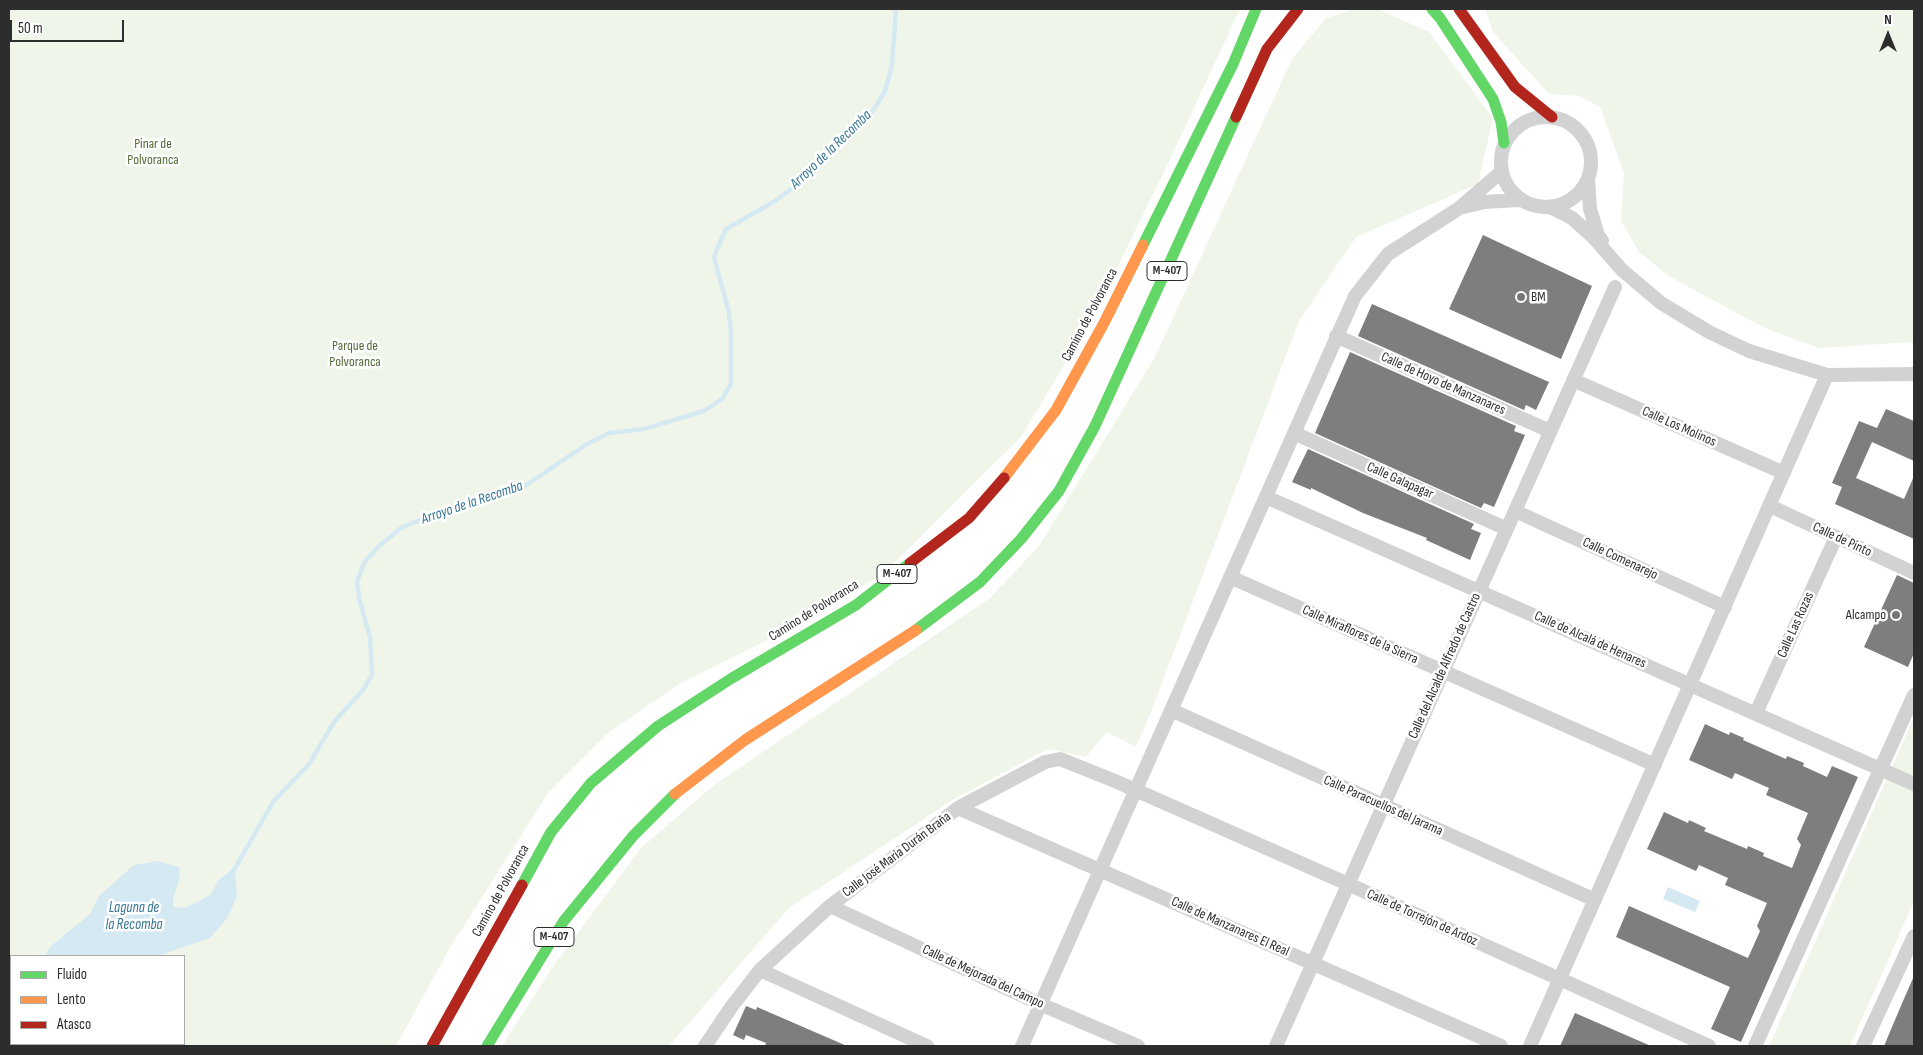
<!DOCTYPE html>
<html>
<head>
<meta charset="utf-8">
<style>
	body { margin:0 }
	#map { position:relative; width:1923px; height:1055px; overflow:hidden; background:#fff; font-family:"Sofia Sans Condensed",sans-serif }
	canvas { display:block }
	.frame { position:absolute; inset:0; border:10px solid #2d2d2d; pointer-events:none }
	.legend { position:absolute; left:10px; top:955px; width:175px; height:90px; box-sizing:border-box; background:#fff; border:1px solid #ababab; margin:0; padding:6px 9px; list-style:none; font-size:15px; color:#2d2d2d }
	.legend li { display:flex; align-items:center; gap:10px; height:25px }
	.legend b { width:25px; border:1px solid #ababab }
	.north { position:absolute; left:1863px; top:10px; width:50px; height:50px; -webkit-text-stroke:4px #fff; paint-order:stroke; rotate:0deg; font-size:14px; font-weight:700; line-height:20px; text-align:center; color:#2d2d2d }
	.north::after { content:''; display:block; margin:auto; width:18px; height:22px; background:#2d2d2d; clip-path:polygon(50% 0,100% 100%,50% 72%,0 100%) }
	.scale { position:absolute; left:10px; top:20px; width:114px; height:22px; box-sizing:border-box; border:2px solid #2d2d2d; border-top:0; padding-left:6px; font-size:15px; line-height:18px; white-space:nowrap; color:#2d2d2d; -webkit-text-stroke:4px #fff; paint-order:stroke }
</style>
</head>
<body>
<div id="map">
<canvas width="1923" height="1055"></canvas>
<div class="frame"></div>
<ul class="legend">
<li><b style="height:6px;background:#63d668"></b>Fluido</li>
<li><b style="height:6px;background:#ff974d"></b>Lento</li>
<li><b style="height:6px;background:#b3261e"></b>Atasco</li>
</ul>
<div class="north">N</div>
<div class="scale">50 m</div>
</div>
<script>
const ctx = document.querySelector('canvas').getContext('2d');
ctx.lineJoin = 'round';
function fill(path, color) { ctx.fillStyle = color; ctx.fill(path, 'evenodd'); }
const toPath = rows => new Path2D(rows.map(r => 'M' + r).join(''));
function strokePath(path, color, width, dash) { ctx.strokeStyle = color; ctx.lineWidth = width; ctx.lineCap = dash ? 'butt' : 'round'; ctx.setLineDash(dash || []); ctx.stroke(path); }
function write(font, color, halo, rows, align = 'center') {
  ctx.font = font + ' "Sofia Sans Condensed",sans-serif'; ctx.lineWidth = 5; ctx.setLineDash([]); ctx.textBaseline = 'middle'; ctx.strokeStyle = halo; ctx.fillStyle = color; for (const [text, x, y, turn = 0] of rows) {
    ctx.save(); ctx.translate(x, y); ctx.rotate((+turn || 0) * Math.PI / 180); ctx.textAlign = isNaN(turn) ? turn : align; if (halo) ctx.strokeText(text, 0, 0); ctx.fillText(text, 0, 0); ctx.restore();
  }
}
const green = toPath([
	[9,9,1240,9,1165,170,1091,321,1021,437,884,573,798,625,681,683,608,733,548,793,448,951,396,1046,9,1046],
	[11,956,184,956,184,1044,11,1044],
	[1378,9,1429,32,1493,118,1478,184,1356,237,1299,321,1151,712,1136,747,1107,732,1086,757,1048,749,954,799,789,908,669,1046,502,1046,554,965,641,848,714,785,990,598,1039,546,1155,357,1292,59,1326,18,1351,10],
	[1485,9,1914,9,1914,342,1819,348,1765,328,1670,277,1639,252,1621,221,1624,173,1600,107,1579,96,1549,94,1493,32],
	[1914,717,1914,901,1850,1046,1769,1046]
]);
const water = toPath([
	[158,861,179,867,180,877,173,899,173,907,185,908,210,895,219,880,235,867,237,896,228,917,210,938,158,956,45,956,50,947,90,914,99,896,134,865],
	[1668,887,1700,901,1695,912,1663,899],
	[11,1024,11,1044,127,1044,125,1046,9,1046,9,1029]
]);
const stream = toPath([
	[234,870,273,802,309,764,334,722,363,690,372,675,370,637,360,602,357,582,364,563,378,547,401,528,429,516,467,507,519,490,587,444,609,433,644,429,704,411,722,399,731,384,731,333,729,312,714,257,717,249,726,229,775,201,806,178,873,111,885,91,892,65,896,9]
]);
const building = toPath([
	[1483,235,1592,286,1561,359,1449,309],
	[1372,304,1549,382,1536,410,1526,405,1524,410,1358,336],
	[1350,352,1516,426,1514,431,1525,435,1494,507,1484,503,1481,508,1315,433],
	[1886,409,1914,421,1914,461,1872,442,1856,478,1904,499,1914,476,1914,539,1835,504,1842,487,1832,483,1859,421,1877,428],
	[1308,449,1474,524,1471,529,1481,533,1470,560,1426,540,1427,538,1363,513,1311,488,1311,490,1292,482],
	[1897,575,1914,583,1914,653,1908,667,1864,647],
	[1705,724,1729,735,1730,732,1744,738,1743,740,1786,759,1787,756,1804,763,1803,766,1827,777,1832,766,1858,777,1741,1042,1711,1029,1730,987,1616,937,1629,906,1748,958,1760,931,1757,926,1767,903,1725,885,1728,878,1699,865,1696,871,1647,849,1664,812,1688,823,1689,820,1706,828,1704,831,1747,849,1748,846,1764,853,1763,856,1792,868,1801,845,1797,839,1808,813,1766,795,1769,788,1735,773,1732,779,1689,760],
	[1914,976,1914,1046,1884,1046,1900,1008],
	[746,1006,756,1010,757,1007,847,1046,765,1046,766,1043,746,1035,744,1040,733,1035],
	[1575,1013,1651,1046,1560,1046]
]);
const street = toPath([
	'1501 162a45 45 0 1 1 90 0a45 45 0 1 1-90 0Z',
	[1588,179,1590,209,1598,235,1602,241],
	[1464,207,1484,202,1520,200],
	[1552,208,1572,218,1593,237,1622,270,1661,303,1709,332,1749,351,1827,375,1914,374],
	[1336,336,1550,431],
	[1573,380,1784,473],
	[1294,433,1507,529],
	[1266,497,1914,784],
	[1770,506,1914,573],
	[1515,511,1725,607],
	[1230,577,1655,765],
	[1171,710,1595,900],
	[1756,713,1836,537],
	[958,808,1501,1046],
	[830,906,1040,1004,1138,1046],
	[760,970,927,1046],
	[705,1046,732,1006,760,970,830,906,958,808,1045,762,1060,759,1115,781,1348,884,1709,1046],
	[1022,1046,1355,296,1388,254,1458,209,1501,172],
	[1276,1046,1615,287],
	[1530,1046,1827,375],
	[1755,1046,1914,695],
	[1863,1046,1914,936]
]);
const fast = toPath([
	[1432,9,1440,18,1493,99,1501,122,1504,143],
	[1143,245,1233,64,1256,9],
	[916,630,980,582,1021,539,1059,491,1095,426,1236,117],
	[522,885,551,832,591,783,658,726,732,678,856,605,910,563],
	[487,1046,563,922,633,836,675,794]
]);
const slow = toPath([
	[1004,478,1056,410,1104,323,1143,245],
	[675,794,745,740,916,630]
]);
const jam = toPath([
	[1459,9,1515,87,1552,117],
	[1236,117,1267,49,1298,9],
	[910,563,969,518,1004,478],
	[432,1046,522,885]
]);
const markers = [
	[1521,297,5,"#767676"],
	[1896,615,5,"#767676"]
];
const shields = [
	[1167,271,40],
	[897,574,40],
	[554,937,40]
];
const shieldNames = [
	["M-407",1167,271],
	["M-407",897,574],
	["M-407",554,937]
];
const parkNames = [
	["Pinar de",153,144],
	["Polvoranca",153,160],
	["Parque de",355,346],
	["Polvoranca",355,362]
];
const poiNames = [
	["BM",1531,297],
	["Alcampo",1886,615,"right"]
];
const streetNames = [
	["Camino de Polvoranca",1090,315,-62],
	["Calle de Hoyo de Manzanares",1443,384,24],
	["Calle Los Molinos",1679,427,24],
	["Calle Galapagar",1400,481,24],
	["Calle de Pinto",1842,540,25],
	["Calle Comenarejo",1620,559,25],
	["Camino de Polvoranca",814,611,-32],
	["Calle Las Rozas",1796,625,-66],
	["Calle Miraflores de la Sierra",1360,635,24],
	["Calle de Alcalá de Henares",1590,640,24],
	["Calle del Alcalde Alfredo de Castro",1445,666,-66],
	["Calle Paracuellos del Jarama",1383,806,24],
	["Calle José María Durán Braña",897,855,-37],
	["Camino de Polvoranca",501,891,-61],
	["Calle de Torrejón de Ardoz",1422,918,24],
	["Calle de Manzanares El Real",1230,927,24],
	["Calle de Mejorada del Campo",983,977,25]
];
const waterNames = [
	["Arroyo de la Recomba",831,150,-44],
	["Arroyo de la Recomba",472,503,-19],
	["Laguna de",134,908],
	["la Recomba",134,925]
];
fill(green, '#f0f5ea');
fill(water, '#d5e9f2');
strokePath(stream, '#d5e9f2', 4.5);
fill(building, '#7e7e7e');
strokePath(street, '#d2d2d2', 14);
strokePath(fast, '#63d668', 11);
strokePath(slow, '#ff974d', 11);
strokePath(jam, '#b3261e', 11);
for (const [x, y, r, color] of markers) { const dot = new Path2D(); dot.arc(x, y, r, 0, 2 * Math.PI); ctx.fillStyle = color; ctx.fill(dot); strokePath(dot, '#fff', 2); }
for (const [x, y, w] of shields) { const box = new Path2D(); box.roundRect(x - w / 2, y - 9.5, w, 19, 4); ctx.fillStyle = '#fff'; ctx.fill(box); strokePath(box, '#2d2d2d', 1); }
write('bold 12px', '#2d2d2d', null, shieldNames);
write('14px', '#536b37', '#fff', parkNames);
write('14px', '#2d2d2d', '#fff', poiNames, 'left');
write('14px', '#2d2d2d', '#fff', streetNames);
write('italic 15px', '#367594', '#fff', waterNames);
</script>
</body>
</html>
